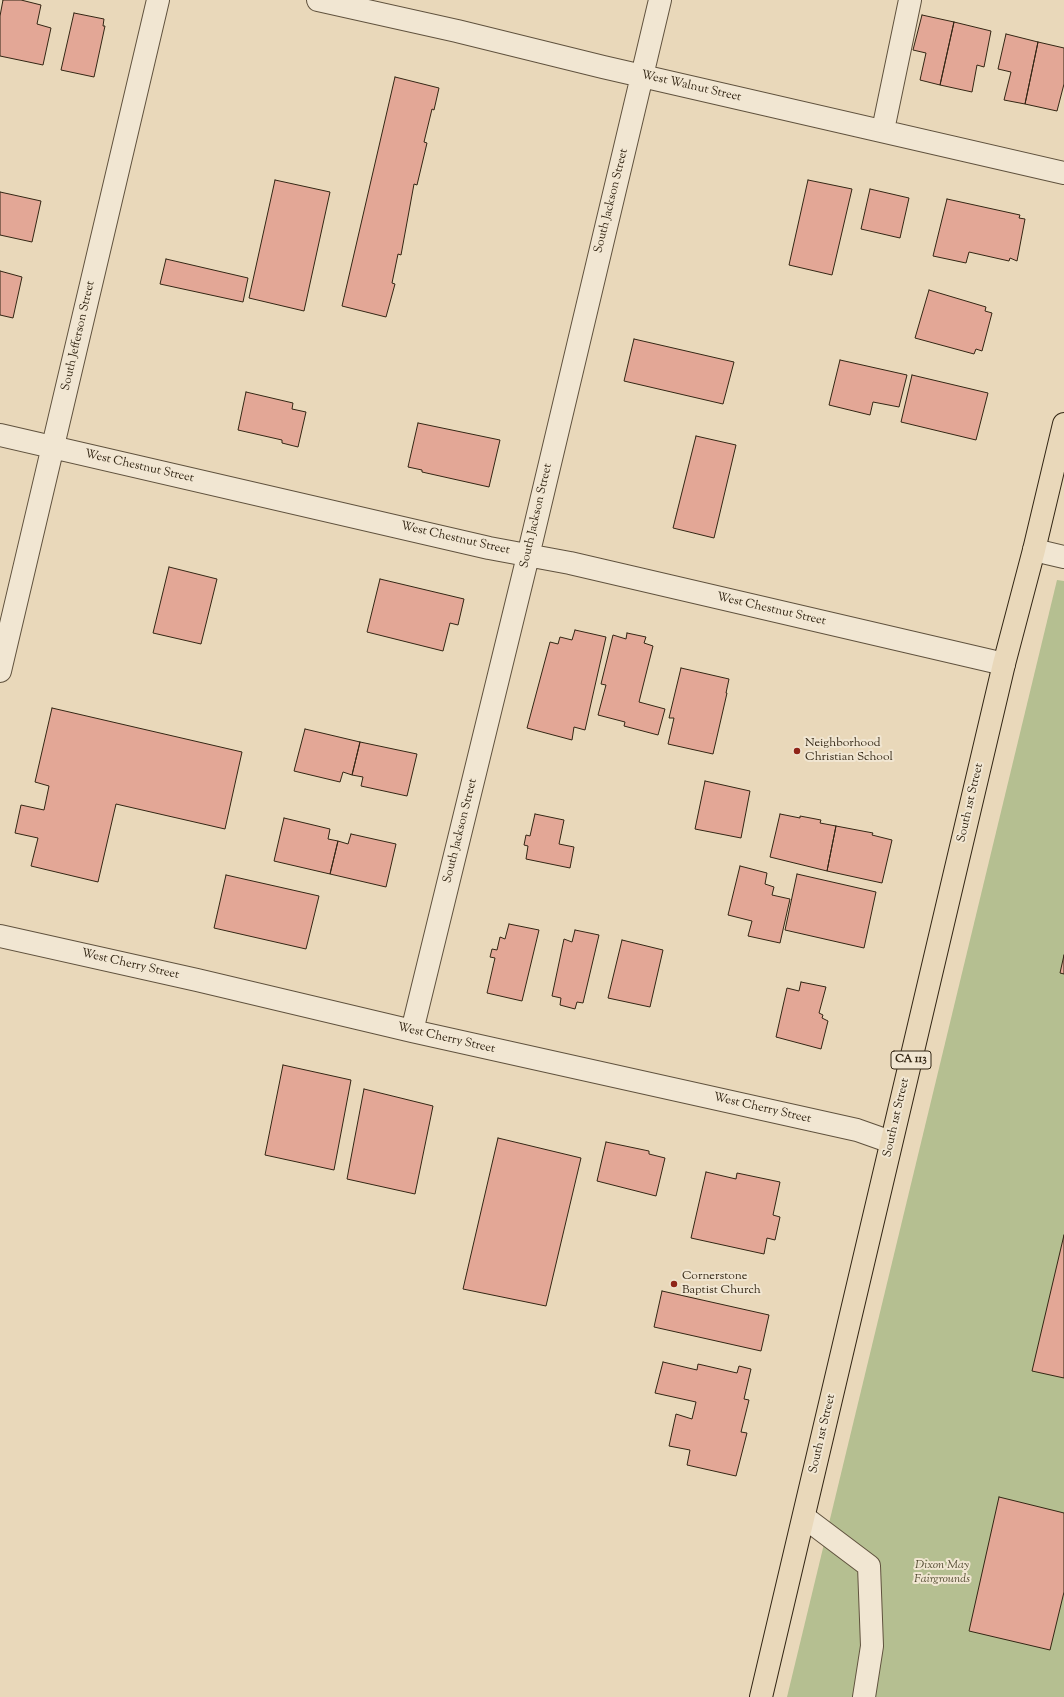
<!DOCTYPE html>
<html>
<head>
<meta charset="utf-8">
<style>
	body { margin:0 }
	canvas { display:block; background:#e9d8ba }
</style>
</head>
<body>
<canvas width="1064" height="1697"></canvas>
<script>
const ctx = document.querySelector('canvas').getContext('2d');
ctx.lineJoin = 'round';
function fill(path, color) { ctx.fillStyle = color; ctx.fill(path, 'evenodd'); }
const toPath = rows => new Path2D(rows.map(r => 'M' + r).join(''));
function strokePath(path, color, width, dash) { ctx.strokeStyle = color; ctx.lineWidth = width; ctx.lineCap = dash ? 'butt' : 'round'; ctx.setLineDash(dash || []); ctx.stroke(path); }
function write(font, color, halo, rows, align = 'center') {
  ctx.font = font + ' "Sorts Mill Goudy",serif'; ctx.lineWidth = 4; ctx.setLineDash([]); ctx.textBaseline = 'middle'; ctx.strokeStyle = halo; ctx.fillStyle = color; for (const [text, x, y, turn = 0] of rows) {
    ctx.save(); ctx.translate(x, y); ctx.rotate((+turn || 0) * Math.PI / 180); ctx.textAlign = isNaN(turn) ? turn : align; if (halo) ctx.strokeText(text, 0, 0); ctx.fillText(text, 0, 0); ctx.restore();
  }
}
const green = toPath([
	[1057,580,1064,581,1064,1697,787,1697]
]);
const building = toPath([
	[3,0,21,0,41,5,37,24,51,28,43,65,0,56,0,16,3,0],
	[74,13,104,19,103,26,105,26,94,77,61,70,74,13],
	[922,15,954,22,940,85,920,80,926,53,913,50,922,15],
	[954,22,991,31,984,67,977,65,972,92,940,85,954,22],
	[1006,34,1038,42,1025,104,1004,100,1011,72,998,69,1006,34],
	[1038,42,1064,48,1064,84,1057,111,1025,104,1038,42],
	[395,77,439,88,434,110,432,109,424,142,427,143,417,185,414,184,401,255,398,254,392,283,395,284,386,317,342,306,395,77],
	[275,180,330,192,304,311,249,298,275,180],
	[808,180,852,189,832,275,789,265,808,180],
	[870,189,909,198,900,238,861,229,870,189],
	[0,192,41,201,32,242,0,235,0,192],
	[947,199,1020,215,1019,218,1025,219,1017,261,1010,258,1009,261,969,252,966,263,933,256,947,199],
	[166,259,248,278,243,302,160,284,166,259],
	[0,271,22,277,13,318,0,315,0,271],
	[929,290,986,307,985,311,992,313,982,351,976,349,974,354,915,338,929,290],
	[634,339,734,362,723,404,624,381,634,339],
	[840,360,907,375,899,407,873,402,870,415,829,405,840,360],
	[912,375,988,393,976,440,901,422,912,375],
	[246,392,293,403,292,409,306,412,298,447,282,443,282,440,238,430,246,392],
	[418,423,500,440,489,487,422,472,422,470,408,467,418,423],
	[696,436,736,445,714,538,673,528,696,436],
	[169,567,217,579,201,644,153,633,169,567],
	[380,579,464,599,458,625,450,623,443,651,367,632,380,579],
	[575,630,606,637,585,730,574,727,572,740,527,728,550,642,558,644,560,637,572,640,575,630],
	[627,633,646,637,644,643,653,646,639,702,665,709,658,735,624,726,625,722,598,715,606,685,601,684,613,635,626,639,627,633],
	[681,668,729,679,726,693,727,693,713,754,668,744,674,718,669,718,681,668],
	[52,708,242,752,225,829,116,804,98,882,31,866,38,838,15,833,21,805,44,810,49,786,35,782,52,708],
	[305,729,360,742,352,775,343,772,340,782,294,771,305,729],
	[360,742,417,754,407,796,361,786,363,777,352,775,360,742],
	[705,781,750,791,741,838,695,829,705,781],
	[535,814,564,820,559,844,574,847,570,868,526,859,528,846,524,845,526,835,530,836,535,814],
	[780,814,800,818,800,816,821,820,820,823,836,826,827,871,770,857,780,814],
	[284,818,330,829,328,839,338,841,330,874,274,861,284,818],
	[836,826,873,833,872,835,892,840,882,883,827,871,836,826],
	[351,834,396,844,386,887,330,874,338,841,348,844,351,834],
	[740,866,767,873,765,884,774,887,772,895,790,899,780,943,748,936,752,921,728,915,740,866],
	[797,874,876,892,864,948,785,930,797,874],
	[226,875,319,896,306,949,214,928,226,875],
	[509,924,539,930,522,1001,487,993,495,958,490,957,492,949,497,950,500,937,505,939,509,924],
	[575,930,599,935,583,1003,577,1002,575,1009,560,1005,561,998,552,996,564,939,572,942,575,930],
	[622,940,663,950,650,1007,608,998,622,940],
	[1064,955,1064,974,1060,973,1064,955],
	[801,982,826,987,819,1013,823,1015,822,1018,828,1021,821,1049,776,1037,787,988,799,991,801,982],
	[283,1065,351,1080,334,1170,265,1155,283,1065],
	[364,1089,433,1106,415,1194,347,1179,364,1089],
	[498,1138,581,1158,546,1306,463,1289,498,1138],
	[606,1142,649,1151,649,1154,665,1158,656,1196,597,1181,606,1142],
	[706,1172,736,1179,737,1173,780,1182,773,1215,780,1217,775,1240,767,1238,764,1254,691,1238,706,1172],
	[1064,1235,1064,1378,1032,1371,1064,1235],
	[662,1291,769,1315,761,1351,654,1327,662,1291],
	[663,1362,697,1370,698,1364,737,1373,739,1366,751,1369,744,1399,749,1400,741,1432,747,1433,736,1476,687,1465,690,1450,669,1446,676,1414,692,1419,696,1402,655,1393,663,1362],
	[999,1497,1064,1513,1064,1592,1050,1650,969,1631,999,1497]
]);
const minor = toPath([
	[318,0,457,31,603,67,1064,173],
	[883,130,910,0],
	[0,435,489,548,570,563,1004,664],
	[1034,550,1064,557],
	[0,671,158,0],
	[0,936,197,980,412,1031,857,1130,891,1142],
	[412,1031,528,556,660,0],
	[804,1517,869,1566,872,1646,864,1697]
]);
const major = toPath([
	[761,1697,1004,664,1034,550,1064,424]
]);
const markers = [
	[797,751,4,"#8f2418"],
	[674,1284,4,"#8f2418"]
];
const shields = [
	[911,1060,40]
];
const shieldNames = [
	["CA 113",911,1060]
];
const streetNames = [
	["West Walnut Street",691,87,13],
	["South Jackson Street",612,201,-76],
	["South Jefferson Street",79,336,-77],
	["West Chestnut Street",139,467,13],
	["South Jackson Street",537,516,-77],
	["West Chestnut Street",455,539,13],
	["West Chestnut Street",771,610,13],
	["South 1st Street",971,803,-77],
	["South Jackson Street",461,831,-76],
	["West Cherry Street",130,965,13],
	["West Cherry Street",446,1039,13],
	["West Cherry Street",762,1109,13],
	["South 1st Street",897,1118,-77],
	["South 1st Street",823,1434,-77]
];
const poiNames = [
	["Neighborhood",805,744],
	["Christian School",805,758],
	["Cornerstone",682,1277],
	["Baptist Church",682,1291]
];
const parkNames = [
	["Dixon May",942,1566],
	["Fairgrounds",942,1580]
];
fill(green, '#b5bf91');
fill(building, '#e3a796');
strokePath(building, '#332614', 1);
strokePath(minor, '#60523e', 24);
strokePath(major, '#332614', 24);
strokePath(minor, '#f1e6d2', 22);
strokePath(major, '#e9d8ba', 22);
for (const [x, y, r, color] of markers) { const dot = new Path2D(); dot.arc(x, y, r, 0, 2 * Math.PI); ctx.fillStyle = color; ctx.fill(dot); strokePath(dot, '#f1e6d2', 1.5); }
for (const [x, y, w] of shields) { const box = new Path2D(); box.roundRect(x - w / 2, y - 9, w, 18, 3); ctx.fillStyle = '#f1e6d2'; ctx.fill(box); strokePath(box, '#332614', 1); }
write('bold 11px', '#332614', null, shieldNames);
write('12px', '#332614', '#f1e6d2', streetNames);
write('12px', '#332614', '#f1e6d2', poiNames, 'left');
write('italic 12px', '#544c33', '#f1e6d2', parkNames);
</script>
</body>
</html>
